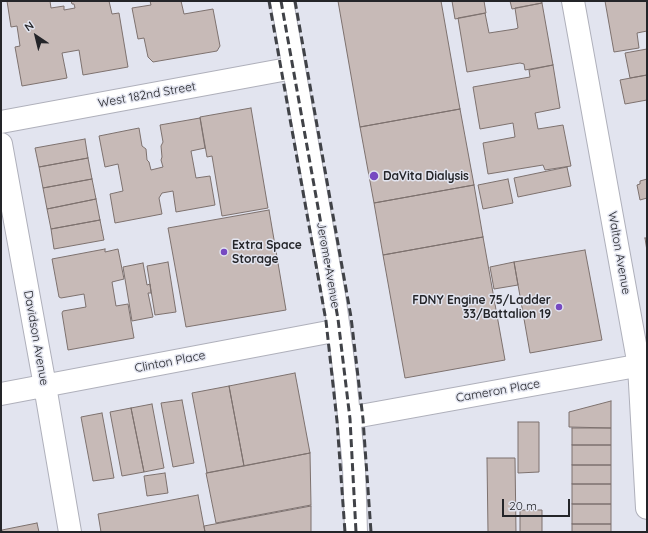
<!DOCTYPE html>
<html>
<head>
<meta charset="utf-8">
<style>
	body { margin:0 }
	#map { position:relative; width:648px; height:533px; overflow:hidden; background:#e2e4ef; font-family:Quicksand,sans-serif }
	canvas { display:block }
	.frame { position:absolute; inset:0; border:2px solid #242529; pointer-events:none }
	.north { position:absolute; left:16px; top:16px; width:40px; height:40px; -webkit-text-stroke:3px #e2e4ef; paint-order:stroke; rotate:325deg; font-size:11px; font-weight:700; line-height:16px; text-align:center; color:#242529 }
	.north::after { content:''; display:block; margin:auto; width:14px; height:18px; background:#242529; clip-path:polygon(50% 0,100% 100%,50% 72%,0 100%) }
	.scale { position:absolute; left:502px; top:499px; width:68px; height:18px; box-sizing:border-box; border:2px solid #242529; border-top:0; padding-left:5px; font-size:12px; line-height:14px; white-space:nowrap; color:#242529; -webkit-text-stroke:3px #e2e4ef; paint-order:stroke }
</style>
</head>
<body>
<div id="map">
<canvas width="648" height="533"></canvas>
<div class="frame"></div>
<div class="north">N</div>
<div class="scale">20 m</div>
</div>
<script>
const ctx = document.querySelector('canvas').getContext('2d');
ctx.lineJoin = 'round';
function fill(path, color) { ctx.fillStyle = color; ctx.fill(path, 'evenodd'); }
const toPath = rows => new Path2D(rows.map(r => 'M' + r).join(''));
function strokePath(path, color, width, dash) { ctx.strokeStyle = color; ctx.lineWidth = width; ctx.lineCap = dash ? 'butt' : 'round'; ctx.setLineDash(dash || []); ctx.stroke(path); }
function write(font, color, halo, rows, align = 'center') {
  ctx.font = font + ' Quicksand,sans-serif'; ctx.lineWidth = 3; ctx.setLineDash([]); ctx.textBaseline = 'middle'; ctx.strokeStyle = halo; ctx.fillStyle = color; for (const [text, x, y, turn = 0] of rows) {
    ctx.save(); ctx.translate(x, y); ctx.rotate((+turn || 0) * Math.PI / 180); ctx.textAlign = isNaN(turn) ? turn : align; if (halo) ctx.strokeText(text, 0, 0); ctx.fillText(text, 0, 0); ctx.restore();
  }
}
const building = toPath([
	[7,1,50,1,51,8,64,6,64,10,75,8,74,4,72,4,71,1,109,1,112,14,119,13,128,67,83,75,79,50,62,53,67,78,22,86,15,47,20,46,17,26,11,27,7,1],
	[150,1,181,1,184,14,213,9,220,46,217,51,153,62,148,57,144,38,138,39,132,8,151,5,150,1],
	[338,1,441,1,460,109,360,127,338,1],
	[452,1,484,1,486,13,455,19,452,1],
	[510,1,541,1,542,3,512,9,510,1],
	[605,1,647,1,647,31,637,33,639,48,614,52,605,1],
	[542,3,553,65,525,70,524,64,520,63,467,72,458,18,485,13,489,33,515,29,518,28,515,8,542,3],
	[647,49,647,75,630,78,625,53,647,49],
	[553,65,560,108,535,113,538,129,563,125,571,166,545,170,543,165,488,174,483,143,515,137,513,123,480,129,473,87,530,77,529,70,553,65],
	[647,75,647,100,625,104,620,80,647,75],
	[251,108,268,208,222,216,212,156,207,157,200,117,251,108],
	[460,109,474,185,374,203,360,127,460,109],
	[200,118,205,148,191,151,196,178,210,176,215,205,176,212,173,191,162,193,159,198,162,214,115,223,110,194,123,191,118,164,105,167,99,136,139,128,142,146,146,149,147,160,149,162,151,170,163,167,161,160,162,157,161,146,163,142,160,125,200,118],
	[85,139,88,158,39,167,35,148,85,139],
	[88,158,92,179,43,188,39,167,88,158],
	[567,167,571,186,518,197,514,178,567,167],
	[92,179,96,199,47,209,43,188,92,179],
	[508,179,513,203,483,209,478,185,508,179],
	[647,179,647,198,640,200,637,185,640,184,640,181,647,179],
	[474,185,483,237,383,255,374,203,474,185],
	[96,199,100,220,51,229,47,209,96,199],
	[269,210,286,310,186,327,168,228,269,210],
	[100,220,104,240,54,249,51,229,100,220],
	[483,237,505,360,405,378,383,255,483,237],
	[645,238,647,238,647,251,645,238],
	[105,249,105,252,118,249,124,279,112,282,116,306,128,304,134,338,68,350,62,313,63,311,86,307,84,294,61,298,59,297,52,259,105,249],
	[585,250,602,340,530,353,514,262,585,250],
	[168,262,176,312,155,315,147,266,168,262],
	[514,262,518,285,494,289,490,267,514,262],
	[143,263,147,285,150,284,151,293,148,293,153,317,132,321,123,267,143,263],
	[295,373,310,453,244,466,229,386,295,373],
	[229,386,244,466,207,473,192,393,229,386],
	[182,400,194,463,173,467,161,403,182,400],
	[611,401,611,428,569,427,569,412,611,401],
	[152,404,164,468,144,472,131,408,152,404],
	[131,408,144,472,122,476,110,412,131,408],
	[102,413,114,478,93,481,81,417,102,413],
	[518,422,539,422,539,472,518,473,518,422],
	[572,428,611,428,611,445,572,445,572,428],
	[572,445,611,445,611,465,572,465,572,445],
	[310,453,311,505,216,523,206,473,310,453],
	[487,458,515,458,516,532,488,532,487,458],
	[572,465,611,465,611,484,572,484,572,465],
	[165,473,168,493,147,496,144,476,165,473],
	[572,484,611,484,611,504,572,504,572,484],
	[198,495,205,532,101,532,98,514,198,495],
	[572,504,611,504,611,524,572,524,572,504],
	[311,506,311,532,205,532,204,526,311,506],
	[520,510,542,510,542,532,520,532,520,510],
	[37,523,39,532,2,532,2,530,37,523],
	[572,524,611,524,611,532,572,532,572,524]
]);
const minor = toPath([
	[573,1,639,366,647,508],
	[1,122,293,68],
	[1,144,45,386,70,532],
	[1,394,339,330],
	[349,418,647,364]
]);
const major = toPath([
	[282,1,334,295,339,330,345,376,354,467,356,532]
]);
const rail = toPath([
	[269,1,326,321,337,421,345,532],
	[281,1,338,319,350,419,356,532],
	[295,1,351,317,363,419,371,532]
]);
const markers = [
	[374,176,5,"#7649c1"],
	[224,252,4,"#7649c1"],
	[559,307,4,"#7649c1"]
];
const streetNames = [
	["West 182nd Street",147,95,-10],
	["Walton Avenue",619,253,80],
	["Jerome Avenue",328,265,80],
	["Davidson Avenue",36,338,80],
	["Clinton Place",170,362,-11],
	["Cameron Place",498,391,-10]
];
const poiNames = [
	["DaVita Dialysis",383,176],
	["Extra Space",232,245],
	["Storage",232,259],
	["FDNY Engine 75/Ladder",551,300,"right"],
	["33/Battalion 19",551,314,"right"]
];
fill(building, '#c7bab7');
strokePath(building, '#7d716e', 1);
strokePath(minor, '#afb0bb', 24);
strokePath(major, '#afb0bb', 24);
strokePath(minor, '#fff', 22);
strokePath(major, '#fff', 22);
strokePath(rail, '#404247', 3, [8, 4]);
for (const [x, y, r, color] of markers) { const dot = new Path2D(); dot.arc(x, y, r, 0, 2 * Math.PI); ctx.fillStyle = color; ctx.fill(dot); strokePath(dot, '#e2e4ef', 1.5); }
write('12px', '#242529', '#e2e4ef', streetNames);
write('bold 12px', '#242529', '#e2e4ef', poiNames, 'left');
</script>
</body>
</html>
